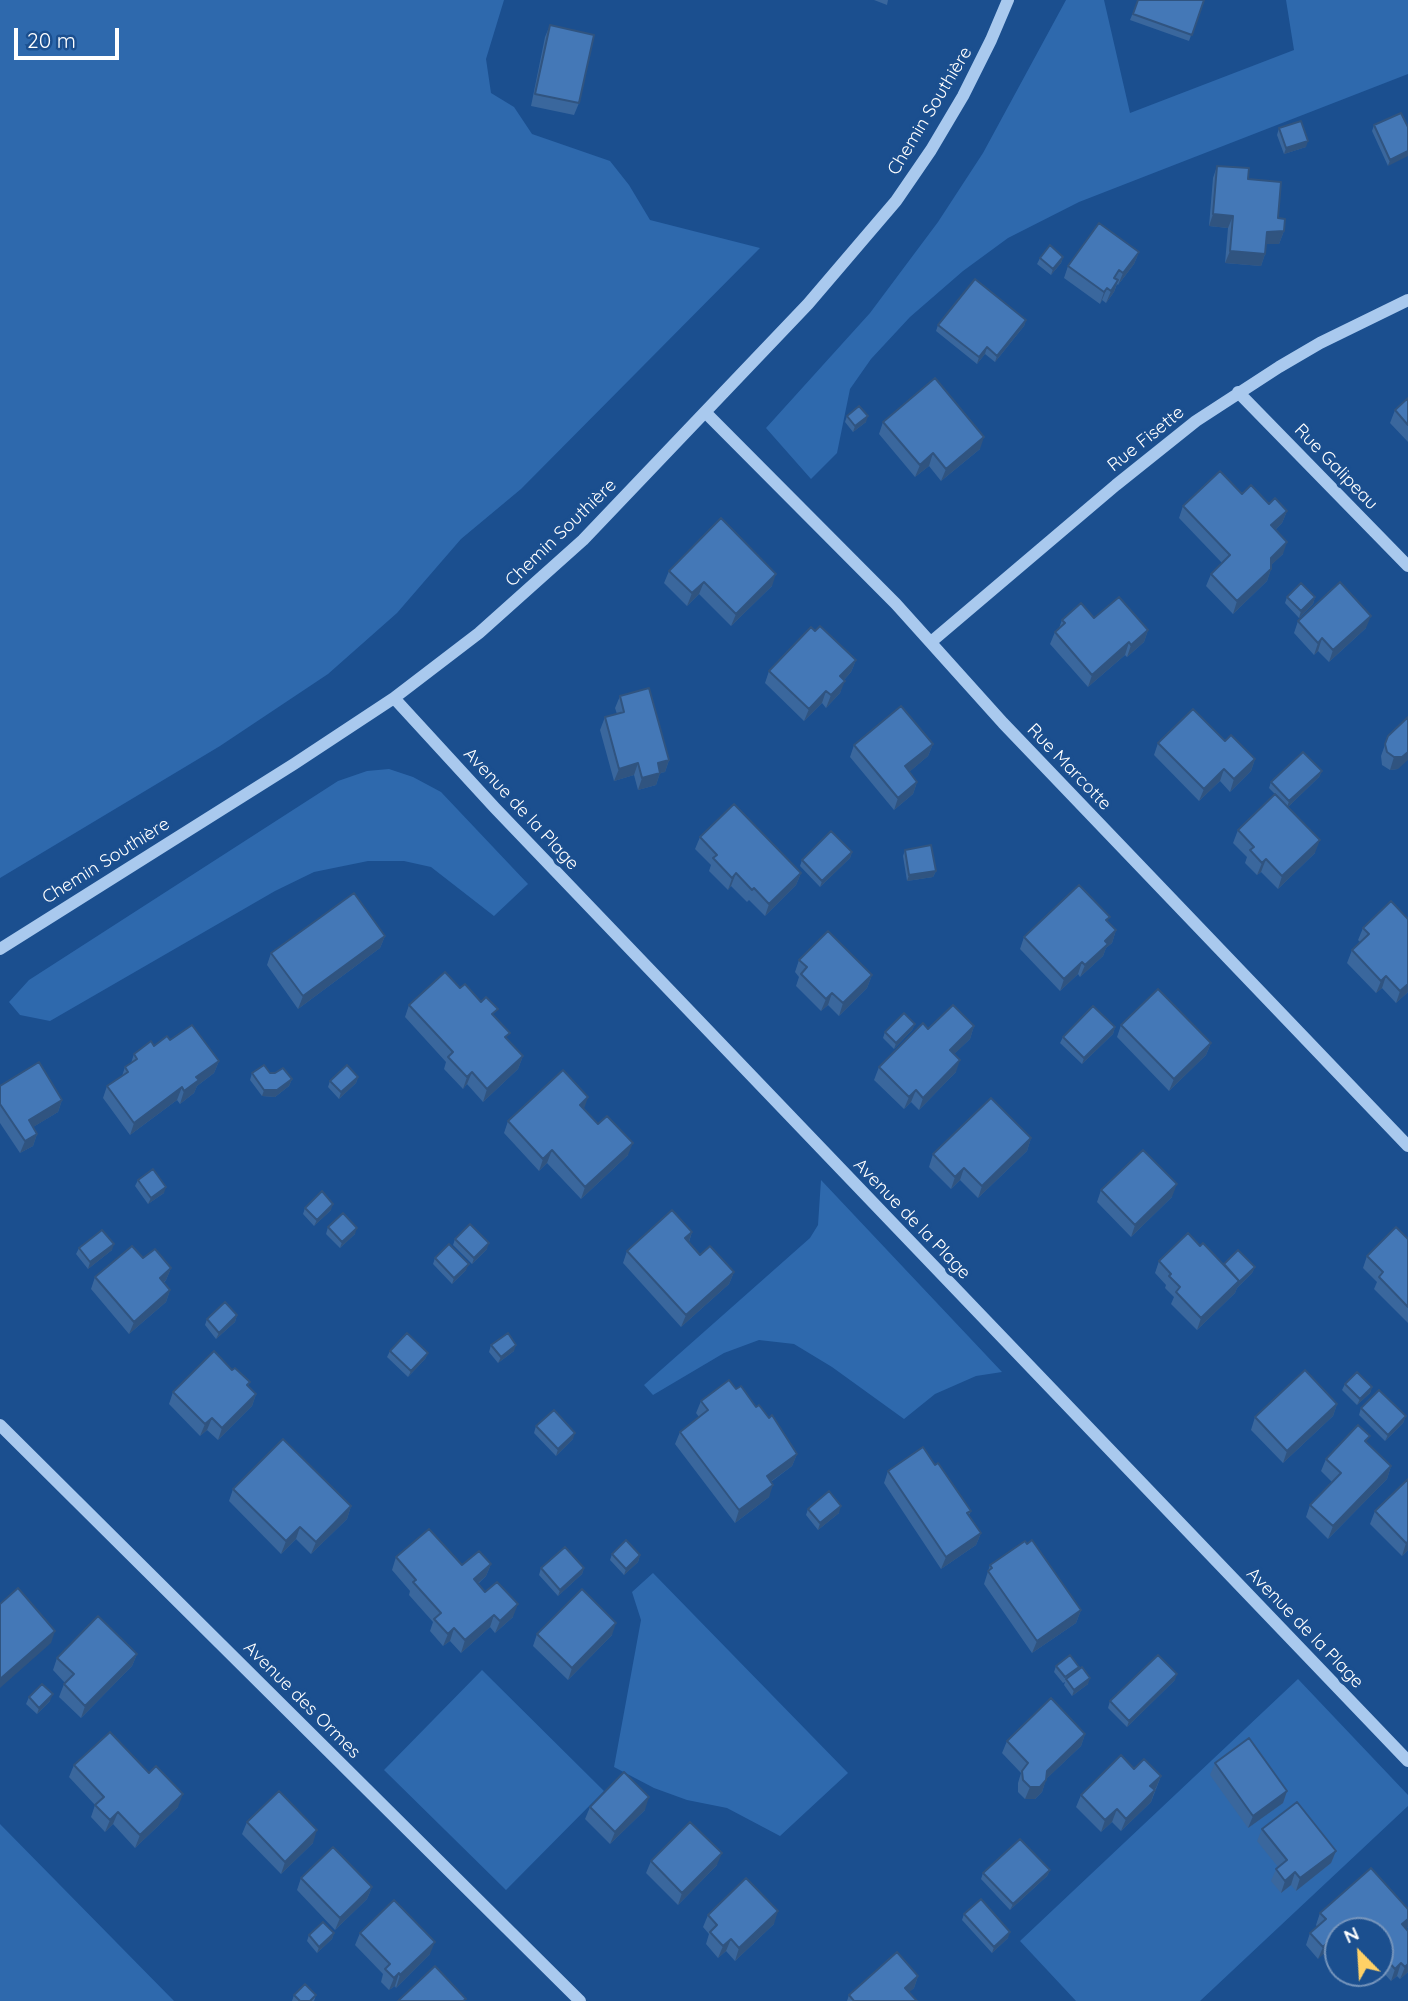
<!DOCTYPE html>
<html>
<head>
<meta charset="utf-8">
<style>
	body { margin:0 }
	#map { position:relative; width:1408px; height:2001px; overflow:hidden; background:#1b4f8f; font-family:Quicksand,sans-serif }
	canvas { display:block }
	.north { position:absolute; left:1324px; top:1917px; width:70px; height:70px; box-sizing:border-box; background:#1b4f8f; border:2px solid #7695bc; border-radius:50%; rotate:336deg; font-size:19px; font-weight:700; line-height:28px; text-align:center; color:#fff }
	.north::after { content:''; display:block; margin:auto; width:24px; height:32px; background:#ffd166; clip-path:polygon(50% 0,100% 100%,50% 72%,0 100%) }
	.scale { position:absolute; left:14px; top:28px; width:105px; height:32px; box-sizing:border-box; border:4px solid #fff; border-top:0; padding-left:9px; font-size:21px; line-height:24px; white-space:nowrap; color:#fff; -webkit-text-stroke:5px #1b4f8f; paint-order:stroke }
</style>
</head>
<body>
<div id="map">
<canvas width="1408" height="2001"></canvas>
<div class="north">N</div>
<div class="scale">20 m</div>
</div>
<script>
const ctx = document.querySelector('canvas').getContext('2d');
ctx.lineJoin = 'round';
function fill(path, color) { ctx.fillStyle = color; ctx.fill(path, 'evenodd'); }
const toPath = rows => new Path2D(rows.map(r => 'M' + r).join(''));
function strokePath(path, color, width, dash) { ctx.strokeStyle = color; ctx.lineWidth = width; ctx.lineCap = dash ? 'butt' : 'round'; ctx.setLineDash(dash || []); ctx.stroke(path); }
function write(font, color, halo, rows, align = 'center') {
  ctx.font = font + ' Quicksand,sans-serif'; ctx.lineWidth = 7; ctx.setLineDash([]); ctx.textBaseline = 'middle'; ctx.strokeStyle = halo; ctx.fillStyle = color; for (const [text, x, y, turn = 0] of rows) {
    ctx.save(); ctx.translate(x, y); ctx.rotate((+turn || 0) * Math.PI / 180); ctx.textAlign = isNaN(turn) ? turn : align; if (halo) ctx.strokeText(text, 0, 0); ctx.fillText(text, 0, 0); ctx.restore();
  }
}
const green = toPath([
	[0,0,504,0,486,59,491,93,514,107,532,134,610,161,629,185,650,220,760,248,521,489,461,539,397,613,328,674,220,746,0,878],
	[1066,0,1104,0,1130,113,1294,50,1286,0,1408,0,1408,74,1079,202,1008,238,963,271,910,317,871,359,850,389,837,453,811,479,766,428,870,313,938,222,983,153],
	[389,769,413,777,441,792,528,884,494,916,431,867,404,861,368,861,314,872,275,891,50,1021,20,1015,9,1002,29,980,338,781,367,771],
	[821,1180,1002,1372,976,1376,935,1394,904,1419,832,1367,794,1344,759,1340,724,1353,653,1395,644,1385,810,1238,818,1225],
	[653,1573,848,1773,780,1836,727,1808,687,1800,654,1788,614,1767,641,1620,632,1592],
	[482,1670,604,1791,506,1890,384,1770],
	[1298,1679,1408,1795,1408,1806,1200,2001,1076,2001,1020,1941],
	[0,1824,174,2001,0,2001]
]);
const minor = toPath([
	[1238,392,1408,566],
	[705,412,896,604,1003,723,1408,1146],
	[931,642,1116,485,1196,421,1279,367,1320,343,1408,300],
	[394,698,495,808,1408,1761],
	[0,949,294,764,394,698,479,633,583,540,808,304,896,201,931,150,963,96,991,40,1008,0],
	[0,1425,580,2001]
]);
const wall = toPath([
	[874,0,888,0,887,5],
	[1138,0,1204,0,1189,41,1130,20],
	[550,25,579,103,574,115,531,106,545,37],
	[1374,125,1408,127,1388,166,1372,131],
	[1279,128,1306,147,1284,154,1277,135],
	[1217,166,1248,179,1278,218,1284,231,1279,244,1266,244,1265,254,1261,266,1225,263,1228,228,1209,226,1213,178],
	[1139,252,1134,264,1118,285,1117,284,1114,292,1106,303,1102,300,1100,304,1064,278,1068,266],
	[1063,257,1061,263,1051,275,1037,264,1040,258],
	[1026,320,1024,326,995,362,985,354,977,364,936,331,938,325],
	[1408,398,1408,442,1390,423,1395,410],
	[847,416,866,422,853,432,845,422],
	[883,422,980,449,941,481,929,466,915,477,879,434],
	[1242,494,1287,511,1282,523,1275,530,1283,554,1271,565,1271,569,1267,581,1233,614,1206,586,1211,574,1222,563,1179,518,1183,506],
	[669,571,772,586,731,626,699,594,687,606,664,583],
	[1287,597,1315,597,1313,604,1299,618,1285,603],
	[1094,618,1148,630,1144,642,1127,657,1125,655,1088,687,1050,644,1055,632,1059,628,1062,620],
	[1298,621,1366,628,1329,662,1318,651,1314,655,1294,633],
	[815,631,856,660,851,672,844,680,840,693,826,708,822,703,804,721,765,683,769,671],
	[620,696,669,760,665,772,660,773,656,785,638,790,634,775,614,781,600,730,605,717,617,714,615,708],
	[1388,736,1398,769,1390,770,1382,765,1381,756],
	[1225,741,1255,759,1251,771,1230,792,1220,781,1199,801,1154,755,1158,743],
	[933,744,928,756,909,772,917,782,913,794,894,810,850,757,854,745],
	[1322,771,1319,777,1288,807,1315,853,1278,889,1261,872,1257,875,1245,863,1247,857,1233,843,1238,830,1275,794,1269,788,1271,782],
	[700,837,801,873,796,885,765,916,749,900,747,902,731,886,728,890,709,871,711,865,695,849],
	[905,850,936,871,933,877,907,881,903,856],
	[852,852,850,858,820,887,800,866,802,860],
	[1408,919,1408,992,1396,1003,1382,988,1376,993,1347,963,1352,950,1360,942,1358,940,1363,928],
	[1108,922,1116,930,1112,943,1106,948,1103,956,1080,977,1078,974,1060,991,1020,949,1024,937],
	[385,936,380,948,298,1009,267,965,271,953],
	[799,960,872,975,867,988,839,1016,828,1005,821,1011,796,986,799,977,795,972],
	[460,988,495,1017,507,1039,523,1056,518,1069,483,1102,467,1084,463,1089,444,1069,446,1062,405,1017,409,1005],
	[915,1024,912,1030,894,1049,883,1038,885,1032],
	[1121,1025,1211,1043,1206,1055,1169,1091,1117,1037],
	[974,1026,970,1039,954,1054,956,1072,919,1110,911,1102,904,1109,874,1080,879,1067,928,1029],
	[1115,1027,1113,1034,1082,1064,1060,1043,1063,1037],
	[170,1040,219,1061,214,1073,197,1086,194,1093,180,1104,177,1100,130,1135,103,1098,107,1086,122,1076,125,1067,131,1063,134,1054],
	[252,1073,292,1079,289,1086,275,1097,262,1096,250,1080],
	[358,1077,356,1083,339,1099,328,1087,330,1081],
	[0,1086,62,1100,58,1112,33,1127,37,1134,33,1146,20,1153,0,1123],
	[584,1109,628,1155,581,1199,547,1163,539,1171,504,1133,508,1121],
	[1031,1138,1027,1151,978,1198,960,1180,951,1189,929,1167,933,1154],
	[138,1180,164,1193,148,1204,135,1186],
	[1101,1190,1172,1197,1131,1237,1097,1202],
	[305,1208,331,1210,314,1226,303,1214],
	[328,1227,355,1234,340,1248,326,1234],
	[692,1232,689,1242,700,1255,734,1272,729,1284,681,1327,623,1263,627,1251],
	[455,1239,487,1249,472,1264,453,1245],
	[1408,1239,1408,1323,1374,1289,1377,1282,1363,1268,1367,1256],
	[1200,1246,1224,1264,1255,1267,1252,1273,1237,1288,1235,1293,1197,1330,1171,1304,1174,1297,1165,1288,1166,1285,1155,1273,1159,1261],
	[79,1248,112,1250,88,1269,76,1254],
	[143,1258,171,1268,166,1280,164,1283,170,1290,166,1302,129,1334,91,1289,95,1277],
	[435,1258,466,1270,452,1284,433,1264],
	[237,1315,235,1322,216,1339,205,1325,207,1319],
	[491,1345,514,1351,498,1363,489,1352],
	[390,1351,428,1353,425,1359,408,1377,387,1357],
	[250,1382,248,1386,256,1394,252,1406,218,1440,207,1430,200,1436,169,1404,173,1392],
	[1345,1384,1372,1387,1370,1393,1357,1405,1342,1390],
	[736,1389,756,1407,797,1454,792,1466,771,1482,769,1497,735,1523,675,1444,680,1432,699,1417,696,1413,701,1401],
	[1337,1404,1333,1416,1283,1463,1251,1430,1255,1417],
	[1361,1408,1406,1416,1403,1423,1385,1441,1359,1415],
	[536,1426,573,1439,556,1456,534,1433],
	[1367,1443,1391,1466,1387,1479,1328,1539,1306,1517,1310,1505,1332,1482,1321,1471,1326,1459],
	[935,1465,971,1511,969,1515,981,1533,976,1545,941,1569,884,1483,888,1471],
	[1408,1479,1408,1550,1402,1556,1370,1524,1375,1511],
	[233,1489,351,1506,347,1519,311,1554,296,1539,281,1554,229,1501],
	[808,1509,839,1513,818,1530,806,1515],
	[612,1554,640,1555,638,1562,624,1575,610,1560],
	[396,1557,462,1565,491,1564,486,1576,478,1584,485,1592,513,1617,495,1633,490,1627,461,1653,450,1641,443,1646,430,1631,433,1622,409,1595,410,1591,392,1570],
	[990,1565,1081,1610,1076,1623,1032,1653,984,1584],
	[541,1568,584,1568,582,1574,558,1596,539,1575],
	[537,1634,612,1635,568,1680,533,1646],
	[137,1654,132,1666,81,1718,59,1697,64,1684,65,1683,53,1670,57,1658],
	[1056,1666,1079,1667,1078,1670,1088,1684,1072,1696,1064,1685,1065,1682,1063,1683,1054,1672],
	[1175,1680,1127,1727,1108,1708,1110,1701],
	[29,1697,50,1701,37,1714,26,1704],
	[1085,1734,1081,1746,1046,1779,1042,1792,1035,1799,1025,1799,1018,1792,1018,1783,1021,1773,1002,1753,1007,1741],
	[1215,1763,1287,1791,1283,1803,1248,1828,1210,1775],
	[74,1765,178,1807,135,1848,113,1824,105,1832,91,1817,95,1805,69,1777],
	[1134,1769,1161,1776,1151,1802,1121,1831,1112,1822,1101,1832,1076,1807,1081,1795],
	[590,1807,645,1810,610,1844,585,1819],
	[247,1822,313,1843,281,1874,242,1834],
	[1262,1829,1336,1851,1331,1863,1296,1891,1291,1885,1281,1893,1271,1881,1276,1869,1278,1867,1257,1841],
	[651,1861,717,1865,678,1905,646,1873],
	[1050,1870,1047,1876,1010,1910,981,1879,983,1873],
	[301,1878,372,1887,367,1899,335,1930,297,1890],
	[1408,1909,1408,1927,1406,1929,1408,1972,1400,1979,1397,1976,1391,1981,1380,1969,1380,1931,1338,1931,1318,1959,1306,1945,1310,1933,1317,1927,1316,1925,1320,1913],
	[964,1914,1008,1938,992,1953,962,1920],
	[708,1915,774,1924,735,1961,726,1951,718,1958,706,1944,709,1934,703,1927],
	[334,1933,332,1939,317,1953,307,1941,309,1935],
	[360,1933,430,1954,396,1988,395,1986,389,1990,381,1982,383,1974,355,1945],
	[918,1976,914,1988,909,1992,917,2001,847,2001,849,1995],
	[294,1995,316,1995,314,2001,292,2001]
]);
const shadedWall = toPath([
	[1308,141,1306,147,1284,154,1286,148],
	[1408,151,1408,156,1388,166,1390,160],
	[1213,214,1233,216,1228,228,1209,226],
	[1284,231,1279,244,1263,244,1267,232],
	[1230,251,1265,254,1261,266,1225,263],
	[1139,252,1134,264,1118,285,1123,273],
	[1063,257,1061,263,1051,275,1053,269],
	[1118,280,1114,292,1106,303,1111,291],
	[1107,288,1102,300,1100,304,1104,292],
	[1026,320,1024,326,995,362,997,356],
	[987,347,985,354,977,364,979,357],
	[868,416,866,422,853,432,855,426],
	[984,437,980,449,941,481,946,469],
	[933,453,929,466,915,477,920,465],
	[1287,511,1282,523,1267,538,1271,525],
	[1287,542,1283,554,1266,570,1271,558],
	[1271,569,1267,581,1233,614,1237,601],
	[776,574,772,586,731,626,736,614],
	[704,582,699,594,687,606,692,593],
	[1315,597,1313,604,1299,618,1301,611],
	[1371,616,1366,628,1329,662,1333,650],
	[1148,630,1144,642,1127,657,1131,645],
	[1322,638,1318,651,1314,655,1318,643],
	[1129,642,1125,655,1088,687,1092,675],
	[856,660,851,672,836,689,840,676],
	[845,681,840,693,826,708,831,695],
	[826,691,822,703,804,721,809,709],
	[933,744,928,756,901,779,905,766],
	[1408,752,1408,760,1398,769,1390,770,1394,757],
	[1255,759,1251,771,1230,792,1234,779],
	[669,760,665,772,660,773,656,785,638,790,642,778,658,763],
	[638,763,634,775,614,781,619,769],
	[1224,769,1220,781,1199,801,1204,789],
	[1322,771,1319,777,1287,808,1289,801],
	[917,782,913,794,894,810,898,798],
	[1320,840,1315,853,1278,889,1282,876],
	[852,852,850,858,820,887,822,881],
	[1266,859,1261,872,1257,875,1262,863],
	[936,871,933,877,907,881,909,875],
	[736,873,731,886,728,890,732,878],
	[801,873,796,885,765,916,769,904],
	[1116,930,1112,943,1106,948,1103,956,1080,977,1085,965,1105,941],
	[385,936,380,948,298,1009,303,996],
	[1082,962,1078,974,1060,991,1064,979],
	[872,975,867,988,839,1016,843,1003],
	[1386,976,1382,988,1376,993,1381,981],
	[1408,984,1408,992,1396,1003,1400,991],
	[832,993,828,1005,821,1011,826,999],
	[915,1024,912,1030,894,1049,896,1043],
	[974,1026,970,1039,946,1062,950,1050],
	[1115,1027,1113,1034,1082,1064,1084,1058],
	[1211,1043,1206,1055,1169,1091,1174,1079],
	[523,1056,518,1069,483,1102,487,1089],
	[960,1060,956,1072,919,1110,923,1098],
	[219,1061,214,1073,197,1086,194,1093,180,1104,184,1091,196,1077],
	[472,1072,467,1084,463,1089,467,1077],
	[358,1077,356,1083,339,1099,341,1092],
	[292,1079,289,1086,275,1097,262,1096,264,1090],
	[182,1087,177,1100,130,1135,134,1123],
	[916,1090,911,1102,904,1109,909,1097],
	[588,1097,584,1109,580,1105],
	[62,1100,58,1112,25,1132,29,1120],
	[37,1134,33,1146,20,1153,25,1141],
	[1031,1138,1027,1151,978,1198,982,1186],
	[633,1143,628,1155,581,1199,585,1187],
	[552,1150,547,1163,539,1171,543,1159],
	[964,1168,960,1180,951,1189,955,1177],
	[1177,1184,1172,1197,1131,1237,1135,1225],
	[166,1187,164,1193,148,1204,151,1198],
	[333,1204,331,1210,314,1226,317,1220],
	[357,1228,355,1234,340,1248,342,1242],
	[692,1232,688,1244,685,1238],
	[489,1243,487,1249,472,1264,474,1258],
	[114,1244,112,1250,88,1269,90,1262],
	[469,1264,466,1270,452,1284,454,1278],
	[1255,1267,1252,1273,1237,1288,1235,1293,1197,1330,1201,1318],
	[171,1268,166,1280,155,1290,160,1278],
	[734,1272,729,1284,681,1327,686,1315],
	[170,1290,166,1302,129,1334,134,1322],
	[237,1315,235,1322,216,1339,219,1333],
	[516,1345,514,1351,498,1363,501,1357],
	[428,1353,425,1359,408,1377,411,1371],
	[1372,1387,1370,1393,1357,1405,1360,1399],
	[256,1394,252,1406,218,1440,222,1428],
	[1337,1404,1333,1416,1283,1463,1287,1451],
	[1406,1416,1403,1423,1385,1441,1388,1435],
	[212,1418,207,1430,200,1436,205,1424],
	[575,1433,573,1439,556,1456,558,1449],
	[797,1454,792,1466,762,1488,767,1476],
	[1391,1466,1387,1479,1328,1539,1333,1526],
	[773,1485,769,1497,735,1523,739,1510],
	[351,1506,347,1519,311,1554,316,1542],
	[841,1506,839,1513,818,1530,820,1523],
	[300,1527,296,1539,281,1554,286,1541],
	[981,1533,976,1545,941,1569,946,1557],
	[1408,1542,1408,1550,1402,1556,1406,1543],
	[640,1555,638,1562,624,1575,626,1569],
	[491,1564,486,1576,469,1591,474,1579],
	[584,1568,582,1574,558,1596,560,1590],
	[518,1604,513,1617,495,1633,500,1621],
	[1081,1610,1076,1623,1032,1653,1037,1641],
	[494,1615,490,1627,461,1653,465,1640],
	[616,1623,612,1635,568,1680,572,1668],
	[454,1628,450,1641,443,1646,448,1634],
	[55,1631,51,1643,0,1688,0,1679],
	[137,1654,132,1666,81,1718,85,1706],
	[1177,1674,1175,1680,1127,1727,1129,1721],
	[1090,1678,1088,1684,1072,1696,1074,1690],
	[53,1694,50,1701,37,1714,39,1708],
	[1085,1734,1081,1746,1042,1783,1047,1771],
	[1161,1776,1156,1788,1146,1798,1150,1786],
	[1046,1780,1042,1792,1035,1799,1025,1799,1030,1787],
	[1155,1790,1151,1802,1121,1831,1126,1819],
	[1287,1791,1283,1803,1248,1828,1253,1816],
	[183,1794,178,1807,135,1848,140,1835],
	[649,1797,645,1810,610,1844,615,1832],
	[1117,1809,1112,1822,1101,1832,1105,1820],
	[118,1812,113,1824,105,1832,110,1820],
	[317,1830,313,1843,281,1874,285,1862],
	[1336,1851,1331,1863,1296,1891,1300,1878],
	[722,1853,717,1865,678,1905,682,1893],
	[1050,1870,1047,1876,1010,1910,1013,1904],
	[1295,1872,1291,1885,1281,1893,1285,1881],
	[372,1887,367,1899,335,1930,340,1918],
	[778,1911,774,1924,735,1961,739,1948],
	[1408,1919,1408,1927,1398,1936,1402,1924],
	[1352,1921,1348,1931,1341,1931],
	[1010,1932,1008,1938,992,1953,994,1947],
	[334,1933,332,1939,317,1953,319,1947],
	[1338,1933,1338,1942,1318,1959,1323,1947],
	[731,1939,726,1951,718,1958,723,1946],
	[435,1942,430,1954,396,1988,400,1975],
	[1401,1963,1397,1976,1391,1981,1395,1969],
	[1408,1964,1408,1972,1400,1979,1405,1967],
	[399,1973,395,1986,389,1990,394,1978],
	[918,1976,914,1988,901,2000,905,1988]
]);
const building = toPath([
	[1138,0,1204,0,1192,35,1133,14,1138,0],
	[550,25,594,35,579,103,535,94,550,25],
	[1401,113,1408,127,1408,151,1390,160,1374,125,1401,113],
	[1301,121,1308,141,1286,148,1279,128,1301,121],
	[1217,166,1249,168,1248,179,1281,182,1278,218,1285,219,1284,231,1267,232,1265,254,1230,251,1233,216,1213,214,1217,166],
	[1099,223,1139,252,1123,273,1119,270,1114,278,1118,280,1111,291,1107,288,1104,292,1068,266,1099,223],
	[1050,245,1063,257,1053,269,1040,258,1050,245],
	[975,279,1026,320,997,356,987,347,979,357,938,325,975,279],
	[935,378,984,437,946,469,933,453,920,465,883,422,935,378],
	[1408,398,1408,425,1395,410,1408,398],
	[859,406,868,416,855,426,847,416,859,406],
	[1220,471,1242,494,1251,485,1269,504,1275,498,1287,511,1271,525,1287,542,1271,558,1271,569,1237,601,1211,574,1230,555,1183,506,1220,471],
	[721,518,776,574,736,614,704,582,692,593,669,571,721,518],
	[1340,582,1371,616,1333,650,1322,638,1318,643,1298,621,1340,582],
	[1301,583,1315,597,1301,611,1287,597,1301,583],
	[1119,597,1148,630,1131,645,1129,642,1092,675,1055,632,1065,623,1062,620,1081,603,1094,618,1119,597],
	[820,626,856,660,840,676,845,681,831,695,826,691,809,709,769,671,811,627,815,631,820,626],
	[649,688,669,760,658,763,660,773,642,778,638,763,619,769,605,717,624,712,620,696,649,688],
	[901,706,933,744,905,766,917,782,898,798,854,745,901,706],
	[1193,709,1225,741,1231,735,1255,759,1234,779,1224,769,1204,789,1158,743,1193,709],
	[1408,717,1408,752,1402,757,1394,757,1387,752,1385,744,1388,736,1408,717],
	[1303,752,1322,771,1289,801,1271,782,1303,752],
	[1275,794,1320,840,1282,876,1266,859,1262,863,1250,850,1254,847,1238,830,1275,794],
	[734,804,801,873,769,904,754,888,752,890,736,873,732,878,713,858,717,855,700,837,734,804],
	[831,831,852,852,822,881,802,860,831,831],
	[931,845,936,871,909,875,905,850,931,845],
	[1079,885,1110,917,1106,920,1116,930,1105,941,1108,944,1085,965,1082,962,1064,979,1024,937,1079,885],
	[354,893,385,936,303,996,271,953,354,893],
	[1391,901,1408,919,1408,984,1400,991,1386,976,1381,981,1352,950,1369,934,1363,928,1391,901],
	[828,931,872,975,843,1003,832,993,826,999,801,974,807,967,799,960,828,931],
	[445,972,460,988,465,984,481,1002,486,997,498,1009,492,1014,510,1033,505,1037,523,1056,487,1089,472,1072,467,1077,448,1057,453,1052,409,1005,445,972],
	[1158,989,1211,1043,1174,1079,1121,1025,1158,989],
	[953,1005,974,1026,950,1050,960,1060,923,1098,916,1090,909,1097,879,1067,923,1023,928,1029,953,1005],
	[1093,1006,1115,1027,1084,1058,1063,1037,1093,1006],
	[904,1013,915,1024,896,1043,885,1032,904,1013],
	[192,1025,219,1061,196,1077,199,1080,184,1091,182,1087,134,1123,107,1086,128,1072,125,1067,137,1059,134,1054,151,1041,154,1046,167,1036,170,1040,192,1025],
	[39,1062,62,1100,29,1120,37,1134,25,1141,0,1104,0,1086,39,1062],
	[264,1065,270,1073,275,1073,283,1068,292,1079,277,1090,264,1090,252,1073,264,1065],
	[347,1065,358,1077,341,1092,330,1081,347,1065],
	[563,1070,588,1097,580,1105,598,1124,607,1116,633,1143,585,1187,552,1150,543,1159,508,1121,563,1070],
	[991,1098,1031,1138,982,1186,964,1168,955,1177,933,1154,991,1098],
	[1143,1150,1177,1184,1135,1225,1101,1190,1143,1150],
	[153,1169,166,1187,151,1198,138,1180,153,1169],
	[322,1191,333,1204,317,1220,305,1208,322,1191],
	[672,1210,692,1232,685,1238,700,1255,710,1246,734,1272,686,1315,627,1251,672,1210],
	[343,1213,357,1228,342,1242,328,1227,343,1213],
	[470,1224,489,1243,474,1258,455,1239,470,1224],
	[1396,1227,1408,1239,1408,1307,1379,1277,1383,1272,1367,1256,1396,1227],
	[102,1230,114,1244,90,1262,79,1248,102,1230],
	[1188,1233,1200,1246,1203,1243,1239,1281,1201,1318,1176,1292,1180,1287,1169,1276,1171,1274,1159,1261,1188,1233],
	[449,1244,469,1264,454,1278,435,1258,449,1244],
	[132,1246,143,1258,155,1249,171,1268,160,1278,170,1290,134,1322,95,1277,132,1246],
	[1238,1250,1255,1267,1239,1282,1239,1281,1224,1264,1238,1250],
	[225,1302,237,1315,219,1333,207,1319,225,1302],
	[407,1333,428,1353,411,1371,390,1351,407,1333],
	[508,1333,516,1345,501,1357,491,1345,508,1333],
	[214,1351,232,1370,235,1368,250,1382,247,1385,256,1394,222,1428,212,1418,205,1424,173,1392,214,1351],
	[1305,1370,1337,1404,1287,1451,1255,1417,1305,1370],
	[1357,1372,1372,1387,1360,1399,1345,1384,1357,1372],
	[729,1380,736,1389,741,1386,756,1407,759,1405,769,1418,772,1415,797,1454,767,1476,773,1485,739,1510,680,1432,708,1410,701,1401,729,1380],
	[1379,1390,1406,1416,1388,1435,1361,1408,1379,1390],
	[554,1410,575,1433,558,1449,536,1426,554,1410],
	[1358,1425,1370,1436,1365,1441,1391,1466,1333,1526,1310,1505,1341,1473,1326,1459,1358,1425],
	[283,1439,351,1506,316,1542,300,1527,286,1541,233,1489,283,1439],
	[923,1447,935,1465,938,1463,971,1511,967,1513,981,1533,946,1557,888,1471,923,1447],
	[1408,1479,1408,1542,1406,1543,1375,1511,1408,1479],
	[829,1491,841,1506,820,1523,808,1509,829,1491],
	[429,1529,462,1565,479,1551,491,1564,474,1579,485,1592,497,1582,518,1604,500,1621,494,1615,465,1640,454,1628,448,1634,434,1619,441,1613,413,1582,416,1580,396,1557,429,1529],
	[626,1540,640,1555,626,1569,612,1554,626,1540],
	[1032,1540,1081,1610,1037,1641,988,1571,992,1568,990,1565,1025,1541,1027,1544,1032,1540],
	[565,1547,584,1568,560,1590,541,1568,565,1547],
	[18,1588,55,1631,0,1679,0,1604,18,1588],
	[582,1589,616,1623,572,1668,537,1634,582,1589],
	[98,1616,137,1654,85,1706,64,1684,74,1674,57,1658,98,1616],
	[1070,1655,1079,1667,1065,1677,1056,1666,1070,1655],
	[1158,1655,1177,1674,1129,1721,1110,1701,1158,1655],
	[1082,1667,1090,1678,1074,1690,1066,1679,1082,1667],
	[42,1684,53,1694,39,1708,29,1697,42,1684],
	[1051,1698,1085,1734,1047,1771,1046,1780,1040,1787,1030,1787,1023,1780,1022,1771,1028,1763,1007,1741,1051,1698],
	[110,1732,149,1773,156,1766,183,1794,140,1835,118,1812,110,1820,95,1805,104,1797,74,1765,110,1732],
	[1249,1738,1287,1791,1253,1816,1215,1763,1249,1738],
	[1121,1755,1134,1769,1144,1759,1161,1776,1150,1786,1155,1790,1126,1819,1117,1809,1105,1820,1081,1795,1121,1755],
	[624,1772,649,1797,615,1832,590,1807,624,1772],
	[279,1791,317,1830,285,1862,247,1822,279,1791],
	[1297,1802,1336,1851,1300,1878,1295,1872,1285,1881,1276,1869,1287,1860,1262,1829,1297,1802],
	[690,1822,722,1853,682,1893,651,1861,690,1822],
	[1020,1839,1050,1870,1013,1904,983,1873,1020,1839],
	[333,1847,372,1887,340,1918,301,1878,333,1847],
	[1371,1868,1408,1909,1408,1919,1402,1924,1408,1931,1408,1964,1405,1967,1401,1963,1395,1969,1380,1952,1380,1931,1362,1931,1352,1921,1341,1931,1338,1931,1338,1933,1323,1947,1310,1933,1326,1919,1320,1913,1371,1868],
	[746,1878,778,1911,739,1948,731,1939,723,1946,710,1932,717,1925,708,1915,746,1878],
	[981,1899,1010,1932,994,1947,964,1914,981,1899],
	[394,1900,435,1942,400,1975,399,1973,394,1978,385,1969,390,1964,360,1933,394,1900],
	[323,1922,334,1933,319,1947,309,1935,323,1922],
	[897,1952,918,1976,905,1988,917,2001,854,2001,849,1995,897,1952],
	[435,1966,466,1999,463,2001,398,2001,435,1966],
	[305,1984,316,1995,310,2001,300,2001,294,1995,305,1984]
]);
const streetNames = [
	["Chemin Southière",930,111,-59],
	["Rue Fisette",1146,439,-39],
	["Rue Galipeau",1336,467,46],
	["Chemin Southière",561,533,-44],
	["Rue Marcotte",1069,767,46],
	["Avenue de la Plage",521,809,47],
	["Chemin Southière",106,861,-32],
	["Avenue de la Plage",912,1219,46],
	["Avenue de la Plage",1305,1628,46],
	["Avenue des Ormes",302,1700,45]
];
fill(green, '#2e69ad');
strokePath(minor, '#a9c9ee', 12);
fill(wall, '#3a679d');
fill(shadedWall, '#305480');
fill(building, '#4478b7');
strokePath(building, '#305480', 2);
write('18px', '#fff', '#1b4f8f', streetNames);
</script>
</body>
</html>
